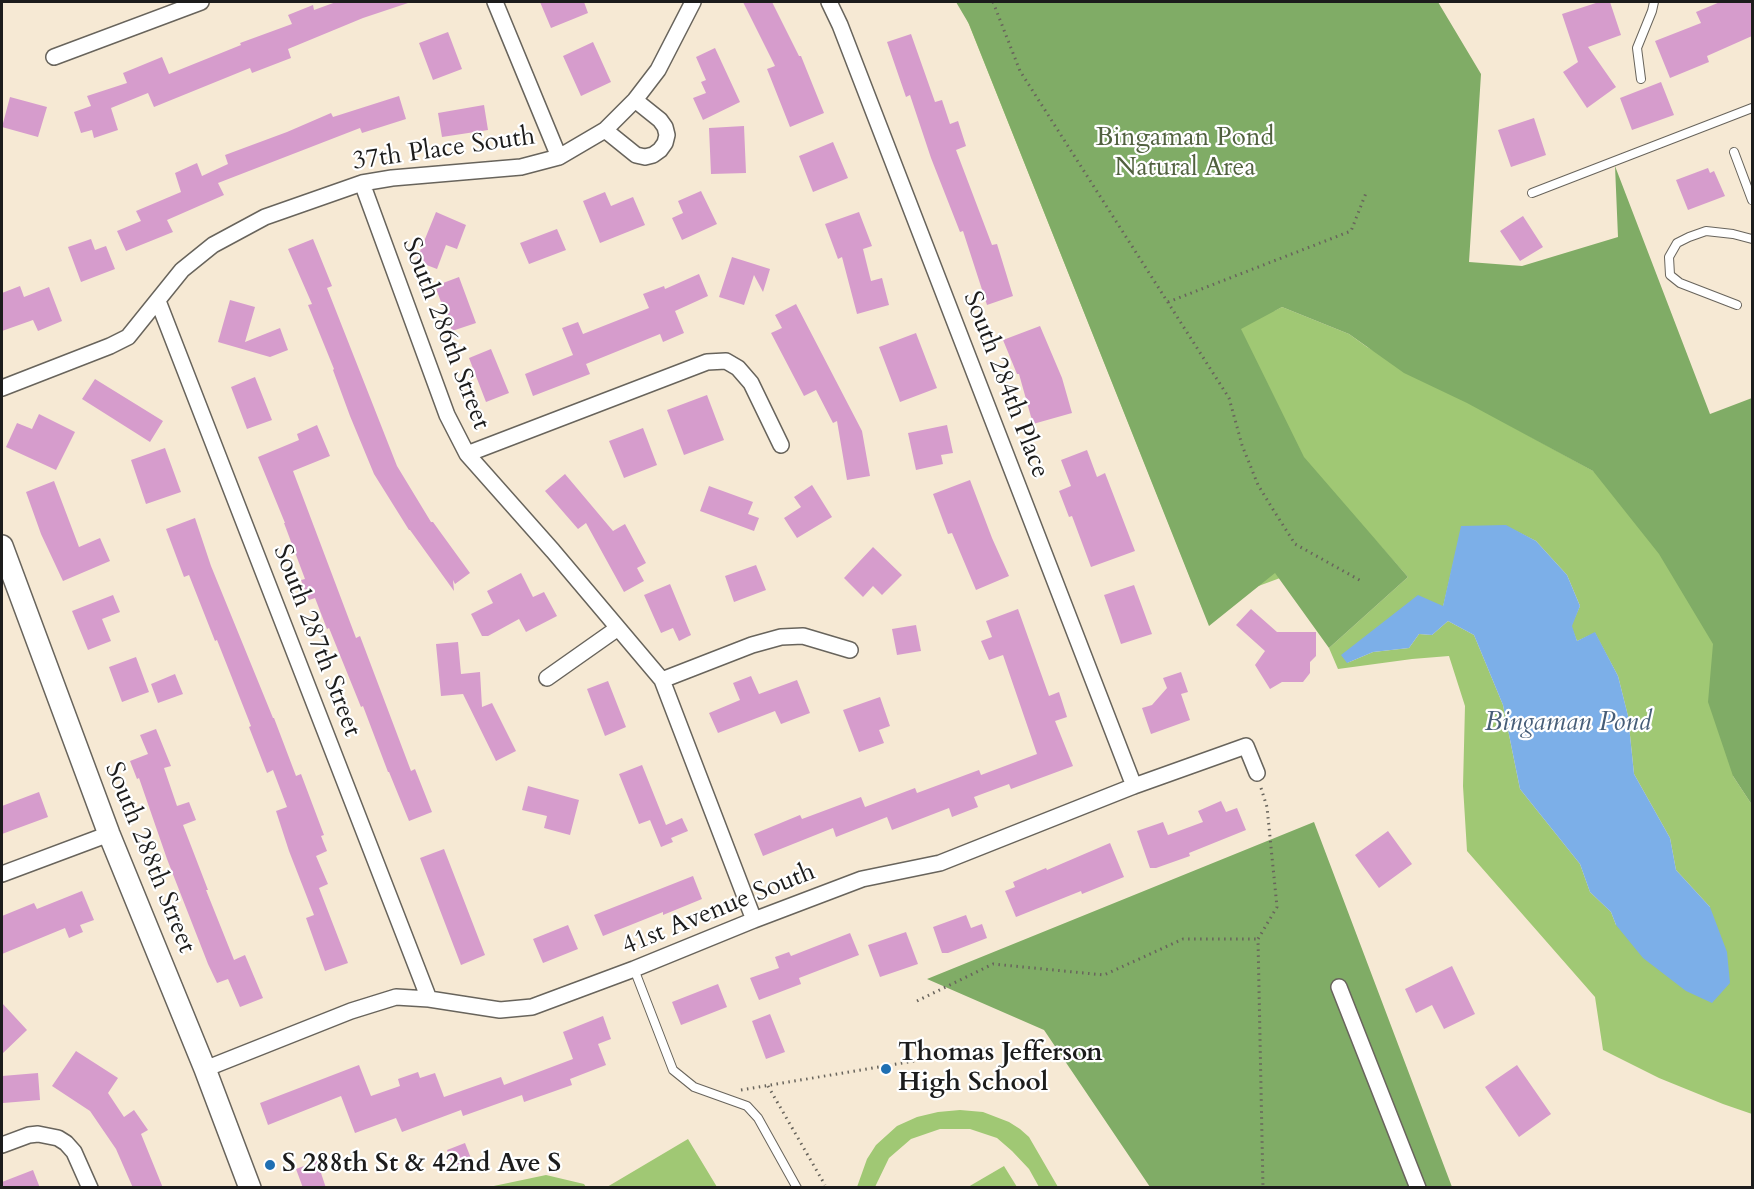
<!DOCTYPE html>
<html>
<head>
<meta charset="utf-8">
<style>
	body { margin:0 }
	#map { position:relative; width:1754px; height:1189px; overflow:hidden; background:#f6e9d4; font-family:Cardo,serif }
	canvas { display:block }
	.frame { position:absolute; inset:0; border:3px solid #1c1c1c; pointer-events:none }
</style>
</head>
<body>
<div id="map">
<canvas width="1754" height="1189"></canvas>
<div class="frame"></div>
</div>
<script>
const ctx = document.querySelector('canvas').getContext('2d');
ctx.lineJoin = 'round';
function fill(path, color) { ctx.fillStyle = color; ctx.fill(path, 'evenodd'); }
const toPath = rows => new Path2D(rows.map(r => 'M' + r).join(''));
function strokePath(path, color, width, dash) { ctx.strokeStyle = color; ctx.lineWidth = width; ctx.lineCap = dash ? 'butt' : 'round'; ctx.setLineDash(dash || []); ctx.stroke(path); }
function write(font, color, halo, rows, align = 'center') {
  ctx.font = font + ' Cardo,serif'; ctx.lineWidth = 4.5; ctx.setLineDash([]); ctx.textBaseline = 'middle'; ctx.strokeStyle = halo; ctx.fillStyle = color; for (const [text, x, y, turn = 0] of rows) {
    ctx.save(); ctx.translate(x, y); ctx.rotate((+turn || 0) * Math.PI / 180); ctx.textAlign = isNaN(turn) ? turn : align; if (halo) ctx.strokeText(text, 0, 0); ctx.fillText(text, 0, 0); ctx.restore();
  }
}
const green = toPath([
	[960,2,1370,2,1274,311,1282,307,1349,334,1367,347,1752,558,1733,776,1752,805,1752,1114,1723,1104,1659,1078,1603,1050,1595,997,1467,851,1463,786,1465,706,1449,656,1412,659,1338,669,1329,648,1408,577,1377,542,1202,607],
	[1462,526,1506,526,1536,541,1567,575,1580,606,1571,626,1577,641,1595,633,1618,676,1628,716,1634,774,1670,838,1676,870,1710,907,1616,925,1611,912,1590,892,1580,864,1520,789,1503,705,1474,635,1448,621,1432,635,1419,634,1409,648,1373,652,1347,663,1443,607],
	[960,1110,983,1112,1009,1122,1020,1129,1029,1137,1058,1187,1039,1187,1029,1169,1012,1151,997,1138,970,1129,940,1129,911,1139,889,1158,875,1187,857,1187,867,1159,876,1145,897,1126,917,1117,938,1112],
	[688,1139,717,1187,607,1187],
	[1004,1166,1017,1187,968,1187],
	[546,1175,584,1184,586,1187,489,1187]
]);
const forest = toPath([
	[956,2,1438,2,1481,74,1469,262,1522,266,1618,237,1615,166,1710,414,1752,398,1752,805,1733,776,1708,702,1713,644,1659,554,1593,471,1467,403,1404,373,1349,334,1282,307,1241,329,1304,457,1408,577,1329,648,1275,573,1209,626,969,24],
	[1314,822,1452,1187,1150,1187,1044,1030,927,979]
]);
const water = toPath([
	[1506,525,1536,541,1567,575,1580,606,1572,626,1577,641,1595,632,1618,676,1628,716,1634,774,1670,838,1676,870,1710,907,1727,952,1730,983,1712,1003,1686,991,1643,958,1616,925,1611,912,1590,892,1580,864,1520,789,1503,705,1474,635,1448,621,1432,635,1419,634,1409,648,1373,652,1347,663,1341,655,1418,595,1443,606,1461,526]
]);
const building = toPath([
	[336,2,407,2,408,3,363,18,288,49,291,58,252,73,250,68,154,107,148,93,111,108,118,130,94,138,92,130,81,133,74,112,91,106,87,96,127,83,123,73,162,57,169,74,241,45,240,43,292,24,288,15,313,5,314,10],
	[540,2,584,2,588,13,551,28],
	[743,2,772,2,799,56,801,56,824,113,790,127,767,69,775,66],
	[1599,2,1610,2,1621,35,1588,47,1616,87,1587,108,1563,72,1578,62,1562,14],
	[1720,2,1752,2,1752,36,1707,56,1709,62,1670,78,1655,41,1701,23,1696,12],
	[448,32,462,69,433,80,419,43],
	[911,34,935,102,942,100,950,124,958,121,966,146,956,150,992,245,997,244,1013,296,987,305,963,231,960,232,931,158,910,95,906,97,887,42],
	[593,42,611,82,581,96,563,56],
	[715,48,740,102,703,120,693,98,706,93,701,82,706,80,696,57],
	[1661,82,1674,115,1632,130,1620,98],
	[399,96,406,119,362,133,360,128,218,183,224,195,167,220,173,232,126,251,117,231,141,221,136,211,181,192,175,173,197,163,202,176,228,164,225,155,287,132,331,113,333,117],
	[10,97,47,107,38,137,2,127],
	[484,105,488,130,442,137,438,113],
	[1534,118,1546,155,1511,167,1498,130],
	[744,126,746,173,711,174,709,128],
	[833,142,848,178,813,192,799,156],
	[1708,168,1710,173,1714,171,1725,196,1688,210,1676,180],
	[701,191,717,224,682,240,672,218,683,213,678,201],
	[605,192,611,206,633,197,645,225,600,243,583,201],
	[436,212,466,225,457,249,446,245,437,269,416,261],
	[859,212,872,246,863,249,871,281,882,278,889,305,857,314,842,257,838,259,825,224],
	[1523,216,1543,247,1520,261,1500,231],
	[557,229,566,250,529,264,520,243],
	[91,239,95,250,106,246,115,269,81,282,68,247],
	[313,239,332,286,327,288,397,466,431,522,433,522,470,573,455,584,453,580,454,591,410,530,409,530,374,474,350,416,333,370,334,369,308,305,312,304,288,249],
	[732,257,770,269,763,292,754,275,744,305,719,297],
	[699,274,708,296,675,311,684,333,663,342,660,334,586,364,590,374,533,396,525,374,573,355,562,328,578,322,583,334,649,308,643,294,664,286,665,289],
	[459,277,476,323,452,331,435,286],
	[20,286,24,297,49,287,62,321,38,331,33,320,2,331,2,293],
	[230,300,255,307,245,342,280,328,288,350,270,357,218,342],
	[796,304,862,431,870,476,847,480,837,421,833,423,816,390,804,396,771,333,782,328,775,315],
	[1040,326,1062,378,1072,413,1033,424,1019,374,1017,374,1003,340],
	[916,333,937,388,900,402,879,347],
	[491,349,509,393,486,402,469,358],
	[255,377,272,420,247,429,231,387],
	[95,379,163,421,150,442,82,399],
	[707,395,724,440,684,455,667,410],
	[39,414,75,432,56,470,6,447,17,423,32,429],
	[317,425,330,456,293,471,356,638,360,636,411,771,415,769,432,812,409,821,389,772,388,772,363,706,361,707,329,628,327,629,315,598,309,600,301,580,305,579,284,523,285,523,258,457,299,440,297,434],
	[947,425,953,453,941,455,943,464,916,470,908,433],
	[643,428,657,465,624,478,609,441],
	[165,448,181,492,146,504,131,460],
	[1087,450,1097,477,1105,473,1135,551,1091,567,1072,516,1069,517,1059,491,1071,486,1061,460],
	[565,474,613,531,625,524,646,563,637,568,644,581,624,592,586,523,578,529,545,491],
	[970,480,992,538,1009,576,976,590,952,533,948,534,933,494],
	[54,481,79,547,100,538,110,561,63,581,41,534,26,492],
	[812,485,832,517,797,538,784,518,801,507,794,497],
	[709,486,753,502,748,514,759,518,754,531,700,511],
	[195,518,211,566,273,718,274,718,296,776,301,774,324,835,321,836,327,851,316,856,328,884,319,888,348,963,325,971,306,918,314,915,289,851,276,811,287,807,273,770,267,773,249,727,251,726,217,640,215,641,189,575,184,577,166,529],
	[873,547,902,575,882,595,873,586,863,597,844,578],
	[756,565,766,590,734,602,725,576],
	[521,573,533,597,544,592,557,616,526,632,519,619,488,636,482,636,471,614,493,603,487,591],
	[670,584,691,635,679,641,673,628,661,633,644,595],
	[1134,585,1152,634,1121,644,1104,595],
	[113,595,120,612,102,619,111,641,88,650,72,611],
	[1018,609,1049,696,1059,692,1067,717,1055,721,1073,766,1011,789,1009,784,974,797,978,807,952,817,949,808,892,830,887,817,836,837,833,828,763,856,754,834,800,815,802,819,861,797,865,807,915,788,917,793,979,770,981,775,1037,754,1003,655,989,660,981,641,992,637,986,621],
	[1251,609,1277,632,1316,632,1316,656,1310,662,1310,673,1303,682,1282,682,1270,689,1255,665,1265,651,1236,625],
	[916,625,921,651,897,655,892,629],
	[458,642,461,674,480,672,482,707,492,703,516,751,496,761,463,694,441,696,436,644],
	[136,657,149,692,122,702,109,667],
	[1181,672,1188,692,1181,694,1190,720,1151,734,1142,708,1152,705,1167,688,1163,678],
	[175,674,183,694,158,703,151,684],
	[751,676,759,694,797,680,810,713,781,724,775,711,718,733,709,713,740,700,733,683],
	[608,681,626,727,605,736,587,689],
	[880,697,890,726,879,730,884,743,859,752,843,710],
	[156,729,171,766,164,768,177,806,189,802,196,820,183,825,208,890,206,890,234,960,245,955,263,998,240,1007,228,979,217,983,208,964,167,859,139,778,137,779,130,761,148,754,140,735],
	[642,765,666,825,682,818,688,831,671,838,673,842,661,847,650,820,639,824,619,774],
	[528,786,579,800,570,835,544,828,547,816,522,810],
	[39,792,48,817,2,834,2,806],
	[1221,801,1226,812,1237,808,1246,830,1189,853,1190,856,1156,868,1150,868,1137,831,1163,822,1168,835,1203,822,1198,811],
	[1388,831,1412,864,1379,888,1355,855],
	[1110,843,1124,877,1082,894,1081,891,1016,917,1005,891,1015,887,1013,882,1046,868,1047,870],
	[444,849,485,955,461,965,420,858],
	[693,876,702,899,663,915,663,912,603,936,594,915],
	[82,891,94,920,80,925,83,932,69,938,65,928,2,954,2,916,34,903,37,909],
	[966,915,971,928,982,924,987,938,948,953,942,953,933,927],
	[568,925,578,949,543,963,533,939],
	[906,932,918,964,880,977,868,945],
	[850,933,859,955,799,978,801,984,759,1000,750,978,779,968,775,957,789,952,791,956],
	[1452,966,1475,1014,1444,1029,1432,1005,1416,1013,1405,989],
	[718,984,727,1007,681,1025,672,1002],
	[2,1003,27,1030,2,1054],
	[770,1014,785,1052,766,1059,752,1021],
	[603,1016,611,1039,598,1044,606,1065,570,1079,572,1085,524,1102,522,1095,463,1116,461,1110,402,1132,396,1118,355,1133,341,1096,268,1125,260,1103,359,1065,371,1096,400,1086,398,1079,418,1072,420,1078,435,1073,444,1097,501,1077,504,1085,573,1059,563,1032],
	[76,1051,118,1078,108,1093,124,1117,134,1110,148,1130,141,1134,163,1188,133,1188,116,1149,90,1111,52,1086],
	[1517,1065,1551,1114,1519,1137,1485,1087],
	[38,1073,40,1100,3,1103,2,1076],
	[465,1143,472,1161,454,1168,447,1150],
	[317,1161,326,1188,303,1188,296,1169],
	[33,1170,40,1188,2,1188,2,1182]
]);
const path = toPath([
	[993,2,1020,71,1229,398,1242,445,1258,485,1274,511,1295,544,1363,582],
	[1168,302,1351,231,1366,193],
	[1261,788,1267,807,1277,907,1258,939,1263,1188],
	[917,1001,993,964,1104,975,1183,939,1258,939],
	[768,1086,825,1185],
	[741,1090,986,1049]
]);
const lane = toPath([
	[1641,79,1637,48,1652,11,1654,2],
	[1734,152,1752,200],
	[1532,193,1752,108],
	[1737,305,1680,283,1670,275,1669,257,1677,243,1689,237,1706,231,1733,234,1752,239],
	[634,969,673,1070,694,1087,747,1106,758,1118,797,1188]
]);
const street = toPath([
	[495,2,559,157],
	[829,2,840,25,1134,786],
	[54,57,201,2],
	[605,130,636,155,645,157,653,155,660,150,665,143,667,135,665,127,660,120,635,100],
	[362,183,447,415,467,454,553,551,662,680,754,920],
	[158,301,429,999],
	[2,388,110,346,128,337,182,270,213,245,265,217,362,183,392,178,521,167,559,157,605,130,635,100,658,70,693,2],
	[467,454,707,362,726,361,738,368,751,383,781,445],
	[547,678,618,628],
	[662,680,752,645,781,637,803,636,850,650],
	[2,874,109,834],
	[1339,987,1418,1188],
	[205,1069,351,1011,396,997,429,999,500,1010,532,1007,634,969,754,920,862,879,940,863,1134,786,1246,746,1257,773],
	[2,1145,29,1135,38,1134,58,1138,66,1143,74,1152,90,1188]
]);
const secondary = toPath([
	[2,546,109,834,205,1069,250,1188]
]);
const markers = [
	[886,1069,6,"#1f6fb2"],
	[270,1165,6,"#1f6fb2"]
];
const parkNames = [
	["Bingaman Pond",1185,139],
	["Natural Area",1185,169]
];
const streetNames = [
	["37th Place South",444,150,-8],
	["South 286th Street",445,334,69],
	["South 284th Place",1005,385,69],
	["South 287th Street",316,641,69],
	["South 288th Street",149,858,68],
	["41st Avenue South",719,910,-22]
];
const poiNames = [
	["Thomas Jefferson",898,1054],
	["High School",898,1084],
	["S 288th St & 42nd Ave S",282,1165]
];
const waterNames = [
	["Bingaman Pond",1568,724]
];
fill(green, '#a0c874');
fill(forest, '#80ac66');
fill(water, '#7cafe8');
fill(building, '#d69ccc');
strokePath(lane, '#68645c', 10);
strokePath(street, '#68645c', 18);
strokePath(secondary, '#68645c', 24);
strokePath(path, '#68645c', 3, [1.5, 4.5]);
strokePath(lane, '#fff', 8);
strokePath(street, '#fff', 15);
strokePath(secondary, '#fff', 21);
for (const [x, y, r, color] of markers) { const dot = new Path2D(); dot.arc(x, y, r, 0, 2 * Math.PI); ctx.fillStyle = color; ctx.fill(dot); strokePath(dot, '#fff', 2); }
write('26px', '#51613f', '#fff', parkNames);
write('26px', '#1c1c1c', '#fff', streetNames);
write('bold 26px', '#1c1c1c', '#fff', poiNames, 'left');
write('italic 27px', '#475e78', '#fff', waterNames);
</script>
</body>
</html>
